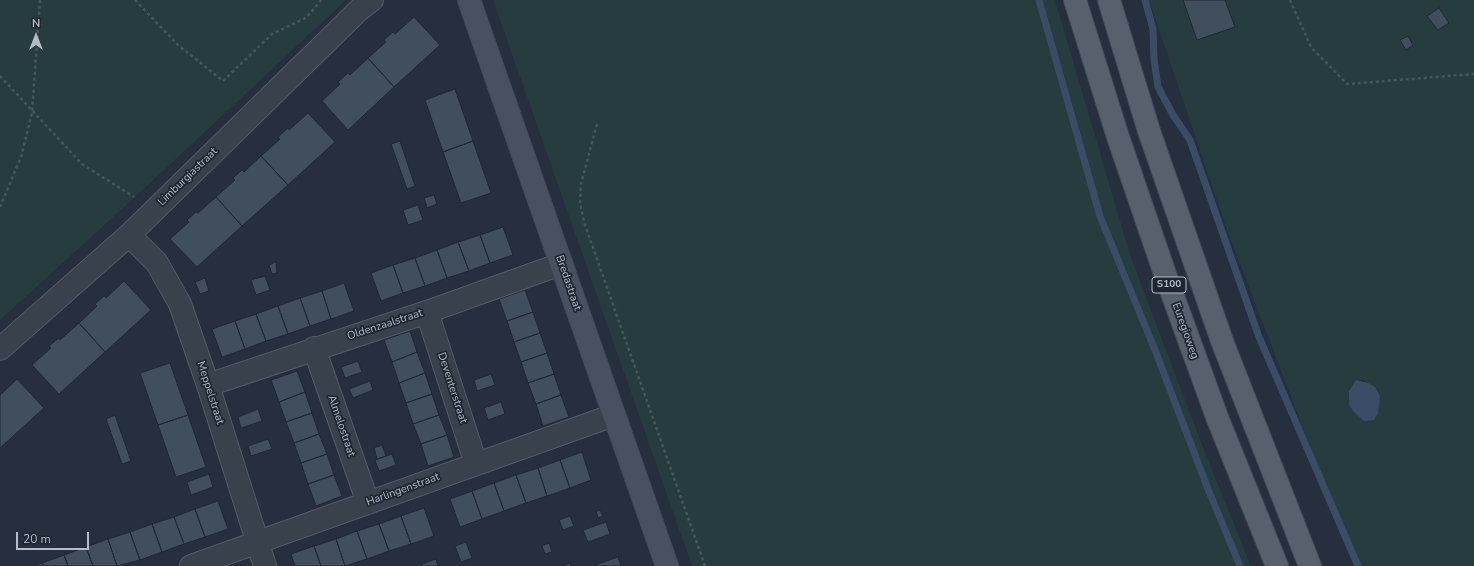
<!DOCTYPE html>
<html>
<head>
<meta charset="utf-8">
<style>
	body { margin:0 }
	#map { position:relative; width:1474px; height:566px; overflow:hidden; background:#252f3d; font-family:"Nunito Sans",sans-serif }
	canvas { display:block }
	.north { position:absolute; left:16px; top:16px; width:40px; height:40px; -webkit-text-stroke:3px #1e2632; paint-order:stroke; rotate:0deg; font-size:11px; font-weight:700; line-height:16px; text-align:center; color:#b5bcc8 }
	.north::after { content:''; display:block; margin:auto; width:14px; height:18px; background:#b5bcc8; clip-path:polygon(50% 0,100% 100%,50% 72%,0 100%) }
	.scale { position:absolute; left:16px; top:532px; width:73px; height:18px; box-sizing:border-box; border:2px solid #b5bcc8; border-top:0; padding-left:5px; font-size:12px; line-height:14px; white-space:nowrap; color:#b5bcc8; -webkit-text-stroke:3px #1e2632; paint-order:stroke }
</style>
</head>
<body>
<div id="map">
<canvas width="1474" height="566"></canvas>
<div class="north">N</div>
<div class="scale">20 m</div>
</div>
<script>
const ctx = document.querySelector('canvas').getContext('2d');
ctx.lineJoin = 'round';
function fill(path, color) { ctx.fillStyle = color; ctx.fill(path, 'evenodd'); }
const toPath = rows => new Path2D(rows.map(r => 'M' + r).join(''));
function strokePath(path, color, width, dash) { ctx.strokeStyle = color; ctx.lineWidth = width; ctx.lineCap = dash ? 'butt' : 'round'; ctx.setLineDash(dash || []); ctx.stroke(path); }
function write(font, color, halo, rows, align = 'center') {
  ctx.font = font + ' "Nunito Sans",sans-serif'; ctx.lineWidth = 3.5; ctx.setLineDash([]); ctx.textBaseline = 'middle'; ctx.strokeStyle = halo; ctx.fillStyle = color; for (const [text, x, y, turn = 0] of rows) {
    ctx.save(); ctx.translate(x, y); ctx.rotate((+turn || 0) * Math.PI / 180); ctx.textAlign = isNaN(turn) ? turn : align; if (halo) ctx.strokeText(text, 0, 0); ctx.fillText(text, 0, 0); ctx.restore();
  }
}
const green = toPath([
	[0,0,346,0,133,199,0,320],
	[493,0,1055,0,1131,258,1206,455,1251,566,692,566],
	[1149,0,1474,0,1474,566,1356,566,1227,230],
	[1363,380,1375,387,1358,416,1349,404,1349,391,1356,381]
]);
const water = toPath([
	[1356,380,1368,383,1375,387,1378,392,1380,397,1378,413,1374,420,1364,421,1353,411,1349,404,1349,391]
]);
const stream = toPath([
	[1039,0,1100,216,1155,350,1208,489,1240,566],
	[1145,0,1153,29,1154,59,1158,87,1173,115,1190,140,1259,337,1358,566]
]);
const building = toPath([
	[1183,0,1225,0,1235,27,1197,40,1183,0],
	[1439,8,1449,23,1438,30,1427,16,1439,8],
	[414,17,440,45,394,87,368,58,386,42,384,40,393,32,395,34,414,17],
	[1408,36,1413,45,1406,50,1400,40,1408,36],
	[368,58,394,87,348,130,322,101,340,84,338,82,348,73,350,75,368,58],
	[455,89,473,141,443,152,425,100,455,89],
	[308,113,335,142,288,185,261,156,280,139,278,137,288,128,289,130,308,113],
	[400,141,415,186,407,189,391,144,400,141],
	[473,141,491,193,461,203,443,152,473,141],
	[261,156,288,185,242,226,216,197,235,180,233,178,242,170,244,172,261,156],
	[434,195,437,204,427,208,424,198,434,195],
	[216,197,242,226,197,267,170,239,189,222,187,220,196,212,198,213,216,197],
	[418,205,423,220,408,225,403,210,418,205],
	[503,227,513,255,490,263,480,235,503,227],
	[480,235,490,263,469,271,458,242,480,235],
	[458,242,469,271,447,278,437,250,458,242],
	[437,250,447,278,425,286,415,258,437,250],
	[415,258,425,286,403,293,393,265,415,258],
	[276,262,277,273,272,274,269,265,276,262],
	[393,265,403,293,381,301,371,273,393,265],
	[265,276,270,290,256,295,251,280,265,276],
	[205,278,209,291,200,294,195,282,205,278],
	[124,281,151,310,105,352,79,323,97,306,95,304,104,296,106,298,124,281],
	[344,283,354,311,331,319,322,291,344,283],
	[525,290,533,312,507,321,499,299,525,290],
	[322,291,331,319,310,326,300,298,322,291],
	[300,298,310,326,288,334,278,306,300,298],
	[278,306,288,334,266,341,256,314,278,306],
	[533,312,540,333,514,342,507,321,533,312],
	[256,314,266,341,245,349,235,321,256,314],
	[235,321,245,349,222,357,212,329,235,321],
	[79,323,105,352,59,394,32,365,51,348,49,346,59,338,60,340,79,323],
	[410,331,417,352,392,362,384,340,410,331],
	[540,333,547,353,521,362,514,342,540,333],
	[417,352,425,373,399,383,392,362,417,352],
	[547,353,554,374,528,383,521,362,547,353],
	[358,361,362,372,345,378,341,367,358,361],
	[170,363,188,415,158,425,140,373,170,363],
	[297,371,305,392,279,402,271,380,297,371],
	[425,373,432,394,406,403,399,383,425,373],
	[491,374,495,385,477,391,474,380,491,374],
	[554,374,561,395,536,404,528,383,554,374],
	[17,379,44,408,0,448,0,395,17,379],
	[370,381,373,390,353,398,349,389,370,381],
	[305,392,312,413,286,422,279,402,305,392],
	[432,394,439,415,413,424,406,403,432,394],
	[561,395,569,417,543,426,536,404,561,395],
	[501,402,505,414,488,420,484,408,501,402],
	[258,409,262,421,241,428,238,417,258,409],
	[312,413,319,434,294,443,286,422,312,413],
	[115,415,131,461,122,464,106,419,115,415],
	[188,415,206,467,176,477,158,425,188,415],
	[439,415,447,435,421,444,413,424,439,415],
	[319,434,327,454,301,463,294,443,319,434],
	[447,435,454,457,428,466,421,444,447,435],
	[268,439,272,449,251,456,248,446,268,439],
	[382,445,386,456,377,459,374,448,382,445],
	[582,452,591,480,570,488,560,460,582,452],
	[327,454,334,475,308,484,301,463,327,454],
	[392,454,396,465,379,471,375,460,392,454],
	[560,460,570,488,547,496,538,468,560,460],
	[538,468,547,496,526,503,516,475,538,468],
	[209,474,213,487,191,495,187,482,209,474],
	[334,475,342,496,316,506,308,484,334,475],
	[516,475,526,503,504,511,494,483,516,475],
	[494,483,504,511,482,519,472,491,494,483],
	[472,491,482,519,460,527,450,499,472,491],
	[218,501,228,529,205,537,195,509,218,501],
	[424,508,434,536,411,544,401,516,424,508],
	[195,509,205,537,184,544,174,517,195,509],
	[600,510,603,516,598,518,596,511,600,510],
	[401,516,411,544,389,551,379,524,401,516],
	[570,516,574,526,563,530,559,520,570,516],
	[174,517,184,544,162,552,152,524,174,517],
	[606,522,610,534,588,542,583,530,606,522],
	[152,524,162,552,140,560,130,532,152,524],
	[379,524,389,551,367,559,357,531,379,524],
	[357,531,367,559,345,566,336,539,357,531],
	[130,532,140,560,117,566,108,539,130,532],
	[108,539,117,566,93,566,86,547,108,539],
	[336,539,345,566,321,566,314,546,336,539],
	[466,542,472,558,461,562,455,546,466,542],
	[549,543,552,552,545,554,542,546,549,543],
	[314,546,321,566,295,566,291,554,314,546],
	[86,547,93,566,68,566,64,555,86,547],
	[64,555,68,566,44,566,42,563,64,555],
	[618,557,621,566,595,566,595,565,618,557],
	[436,559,438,566,422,566,422,564,436,559],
	[42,563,44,566,33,566,42,563],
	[570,563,571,566,560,566,570,563]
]);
const path = toPath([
	[135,0,178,45,223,81,272,34,306,18,321,0],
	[1290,0,1311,47,1347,84,1474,74],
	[0,76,82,164,134,197],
	[597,124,581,184,580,202,584,222,705,566],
	[0,207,21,157,32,113,40,0]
]);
const street = toPath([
	[129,235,157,263,180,304,208,385,265,566],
	[427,312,476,464],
	[314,348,368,503],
	[0,349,129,235,359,10,372,0],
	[208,385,427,312,561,264],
	[191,566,614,415]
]);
const secondary = toPath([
	[469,0,667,566]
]);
const primary = toPath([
	[1075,0,1118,137,1165,274,1217,417,1277,566],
	[1109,0,1149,131,1222,341,1310,566]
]);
const shields = [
	[1169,285,34]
];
const shieldNames = [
	["S100",1169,285]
];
const streetNames = [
	["Limburgiastraat",188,177,-44],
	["Bredastraat",568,283,71],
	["Oldenzaalstraat",385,325,-18],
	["Euregioweg",1185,331,70],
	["Deventerstraat",452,388,72],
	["Meppelstraat",210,393,72],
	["Almelostraat",341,426,71],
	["Harlingenstraat",403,490,-20]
];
fill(green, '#273c3e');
fill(water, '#3b4d66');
strokePath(stream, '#3b4d66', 7);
fill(building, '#414e5c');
strokePath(building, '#202834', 1);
strokePath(street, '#545c68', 24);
strokePath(secondary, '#424a56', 24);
strokePath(primary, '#424a56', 24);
strokePath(path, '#45595b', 2.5, [3, 3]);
strokePath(street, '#39414d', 22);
strokePath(secondary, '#475160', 22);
strokePath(primary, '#57606d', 22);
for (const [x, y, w] of shields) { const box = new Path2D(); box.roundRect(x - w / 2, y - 8, w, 16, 3); ctx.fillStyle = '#1e2632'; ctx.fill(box); strokePath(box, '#b5bcc8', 1); }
write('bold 10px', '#b5bcc8', null, shieldNames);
write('11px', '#b5bcc8', '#1e2632', streetNames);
</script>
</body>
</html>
